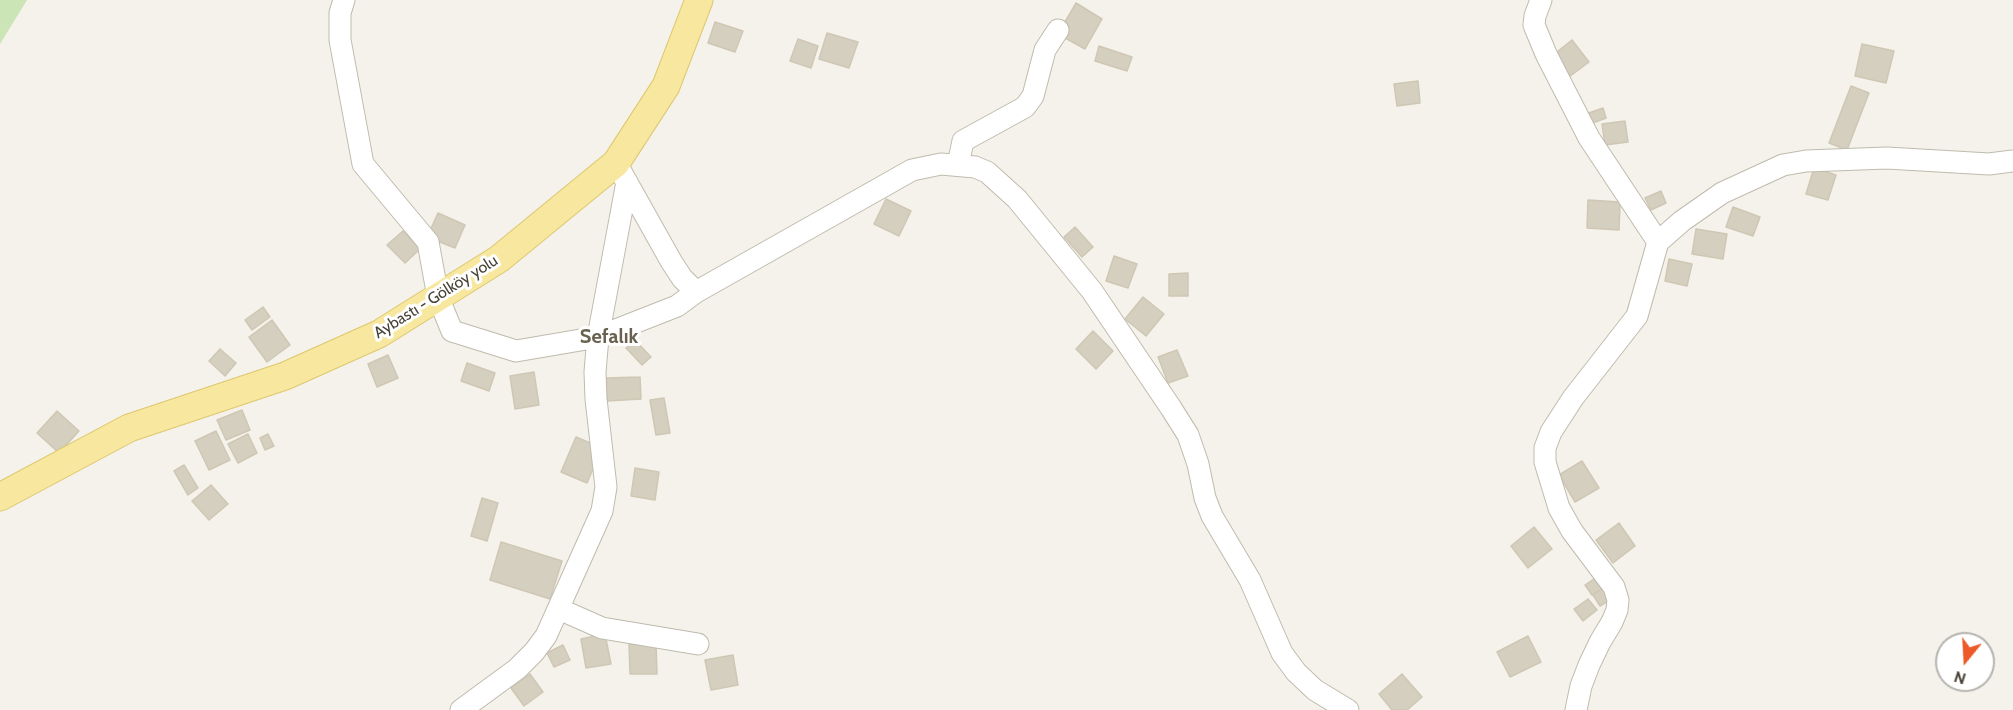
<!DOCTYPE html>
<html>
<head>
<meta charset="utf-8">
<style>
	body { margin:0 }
	#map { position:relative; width:2013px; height:710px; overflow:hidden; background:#f4f2ea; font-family:Cabin,sans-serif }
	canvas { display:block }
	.north { position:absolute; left:1935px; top:632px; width:60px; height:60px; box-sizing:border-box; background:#fff; border:2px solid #b6b4af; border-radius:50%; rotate:198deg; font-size:16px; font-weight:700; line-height:24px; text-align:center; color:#484338 }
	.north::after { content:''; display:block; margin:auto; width:21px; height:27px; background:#ed5928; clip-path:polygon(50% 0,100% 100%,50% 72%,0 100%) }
</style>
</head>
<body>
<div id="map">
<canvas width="2013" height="710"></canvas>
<div class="north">N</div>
</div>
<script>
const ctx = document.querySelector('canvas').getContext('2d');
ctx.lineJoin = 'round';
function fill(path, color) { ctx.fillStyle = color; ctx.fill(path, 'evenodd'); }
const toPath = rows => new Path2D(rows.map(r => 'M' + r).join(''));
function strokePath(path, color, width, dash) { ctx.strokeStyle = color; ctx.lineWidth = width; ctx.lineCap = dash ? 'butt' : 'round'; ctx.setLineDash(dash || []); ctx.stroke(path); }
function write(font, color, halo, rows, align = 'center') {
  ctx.font = font + ' Cabin,sans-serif'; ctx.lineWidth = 6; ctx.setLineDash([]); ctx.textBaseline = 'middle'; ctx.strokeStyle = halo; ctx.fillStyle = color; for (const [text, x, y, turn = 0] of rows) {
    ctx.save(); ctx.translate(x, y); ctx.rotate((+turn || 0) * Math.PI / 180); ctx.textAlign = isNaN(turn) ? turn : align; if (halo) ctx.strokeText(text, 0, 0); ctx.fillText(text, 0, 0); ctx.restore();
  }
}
const green = toPath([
	[0,0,27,0,0,44]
]);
const building = toPath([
	[1076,3,1102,19,1085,49,1058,34,1076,3],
	[715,22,743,31,735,52,708,43,715,22],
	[827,33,858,42,849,68,819,59,827,33],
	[798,39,818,46,811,68,790,61,798,39],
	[1572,40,1589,62,1569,77,1553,55,1572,40],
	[1862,44,1894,51,1886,83,1855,76,1862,44],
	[1099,46,1132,57,1127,71,1095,61,1099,46],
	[1418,81,1420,103,1397,106,1394,84,1418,81],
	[1851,86,1869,93,1847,150,1829,143,1851,86],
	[1603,108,1606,118,1590,124,1586,114,1603,108],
	[1625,121,1628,142,1605,145,1602,124,1625,121],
	[1814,168,1836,175,1828,200,1806,194,1814,168],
	[1661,191,1666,203,1651,210,1645,198,1661,191],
	[886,199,911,211,899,236,874,224,886,199],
	[1588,200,1620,202,1619,230,1587,228,1588,200],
	[1733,207,1760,217,1753,236,1726,227,1733,207],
	[438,213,465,225,455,248,427,237,438,213],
	[1075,227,1093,247,1082,257,1064,237,1075,227],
	[1696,229,1727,234,1723,259,1692,254,1696,229],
	[403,231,420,249,405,263,387,245,403,231],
	[1114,256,1137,264,1128,288,1106,281,1114,256],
	[1669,259,1692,264,1687,286,1665,281,1669,259],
	[1188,273,1188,296,1169,296,1169,274,1188,273],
	[1143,297,1164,314,1146,336,1125,319,1143,297],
	[263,307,270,317,252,330,245,320,263,307],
	[272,320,290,345,267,362,249,337,272,320],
	[1093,331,1113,351,1096,369,1076,349,1093,331],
	[635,340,651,357,642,365,626,348,635,340],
	[220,349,236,363,225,376,209,361,220,349],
	[1177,350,1188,376,1168,383,1158,357,1177,350],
	[388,355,398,378,377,387,368,364,388,355],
	[467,363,495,373,489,391,461,381,467,363],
	[534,372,539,405,515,409,510,376,534,372],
	[640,377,641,399,607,401,606,378,640,377],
	[664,398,670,433,656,435,650,400,664,398],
	[242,410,250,430,226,440,217,420,242,410],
	[57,411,79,431,59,453,37,433,57,411],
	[216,431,230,460,209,470,195,441,216,431],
	[248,434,257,453,238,463,228,444,248,434],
	[268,434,274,446,265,450,260,438,268,434],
	[576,437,602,448,587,483,561,472,576,437],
	[1582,461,1599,488,1575,502,1559,475,1582,461],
	[184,465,198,488,188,495,174,471,184,465],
	[635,468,659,472,655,500,631,496,635,468],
	[211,485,228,504,209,520,192,501,211,485],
	[482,498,498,503,487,541,471,536,482,498],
	[1619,523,1635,546,1613,563,1596,540,1619,523],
	[1534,527,1552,549,1528,568,1511,546,1534,527],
	[501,542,562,561,550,599,490,580,501,542],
	[1598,576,1605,587,1592,595,1585,585,1598,576],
	[1605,587,1613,598,1600,606,1593,595,1605,587],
	[1588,599,1597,610,1583,621,1574,609,1588,599],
	[605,634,611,664,586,668,581,639,605,634],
	[1528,636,1541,662,1510,677,1497,652,1528,636],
	[629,644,656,644,657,674,630,674,629,644],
	[563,645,570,660,554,667,547,653,563,645],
	[733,655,738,685,711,690,705,660,733,655],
	[530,674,543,692,524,706,511,688,530,674],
	[1402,674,1422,697,1407,710,1392,710,1379,694,1402,674]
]);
const minor = toPath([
	[344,0,340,13,340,40,363,164,428,242,438,297,452,331,516,351,598,337,677,306,696,292],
	[1541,0,1535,16,1534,25,1546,54,1589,138,1658,242],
	[616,163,671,261,682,278,696,292,912,170,941,164,975,167,987,172,1017,199,1092,291,1171,408,1188,435,1198,464,1205,498,1212,516,1250,580,1282,653,1296,672,1315,690,1348,710],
	[958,165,963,141,1025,107,1033,96,1045,50,1058,30],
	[559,609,602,628,698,644],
	[461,710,517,669,534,652,546,636,602,511,606,487,596,399,595,372,598,337,627,182],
	[1576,710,1581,686,1589,665,1600,642,1612,622,1617,610,1618,600,1614,587,1572,531,1559,508,1545,462,1545,448,1551,432,1573,398,1637,316,1658,242,1682,221,1722,193,1783,165,1806,161,1887,158,1989,164,2013,161]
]);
const major = toPath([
	[0,497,129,428,285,376,379,334,499,259,616,163,666,86,699,0]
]);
const streetNames = [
	["Aybastı - Gölköy yolu",436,297,-32]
];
const quarterNames = [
	["Sefalık",609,337]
];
fill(green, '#cbe5b6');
fill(building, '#d5cfc0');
strokePath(building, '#cfc7b4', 1.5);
strokePath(minor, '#bfbbad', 23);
strokePath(major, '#ddc76f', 29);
strokePath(minor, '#fff', 21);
strokePath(major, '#f8e89f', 27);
write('16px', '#484338', '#fff', streetNames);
write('bold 20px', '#6a6250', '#fff', quarterNames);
</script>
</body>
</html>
